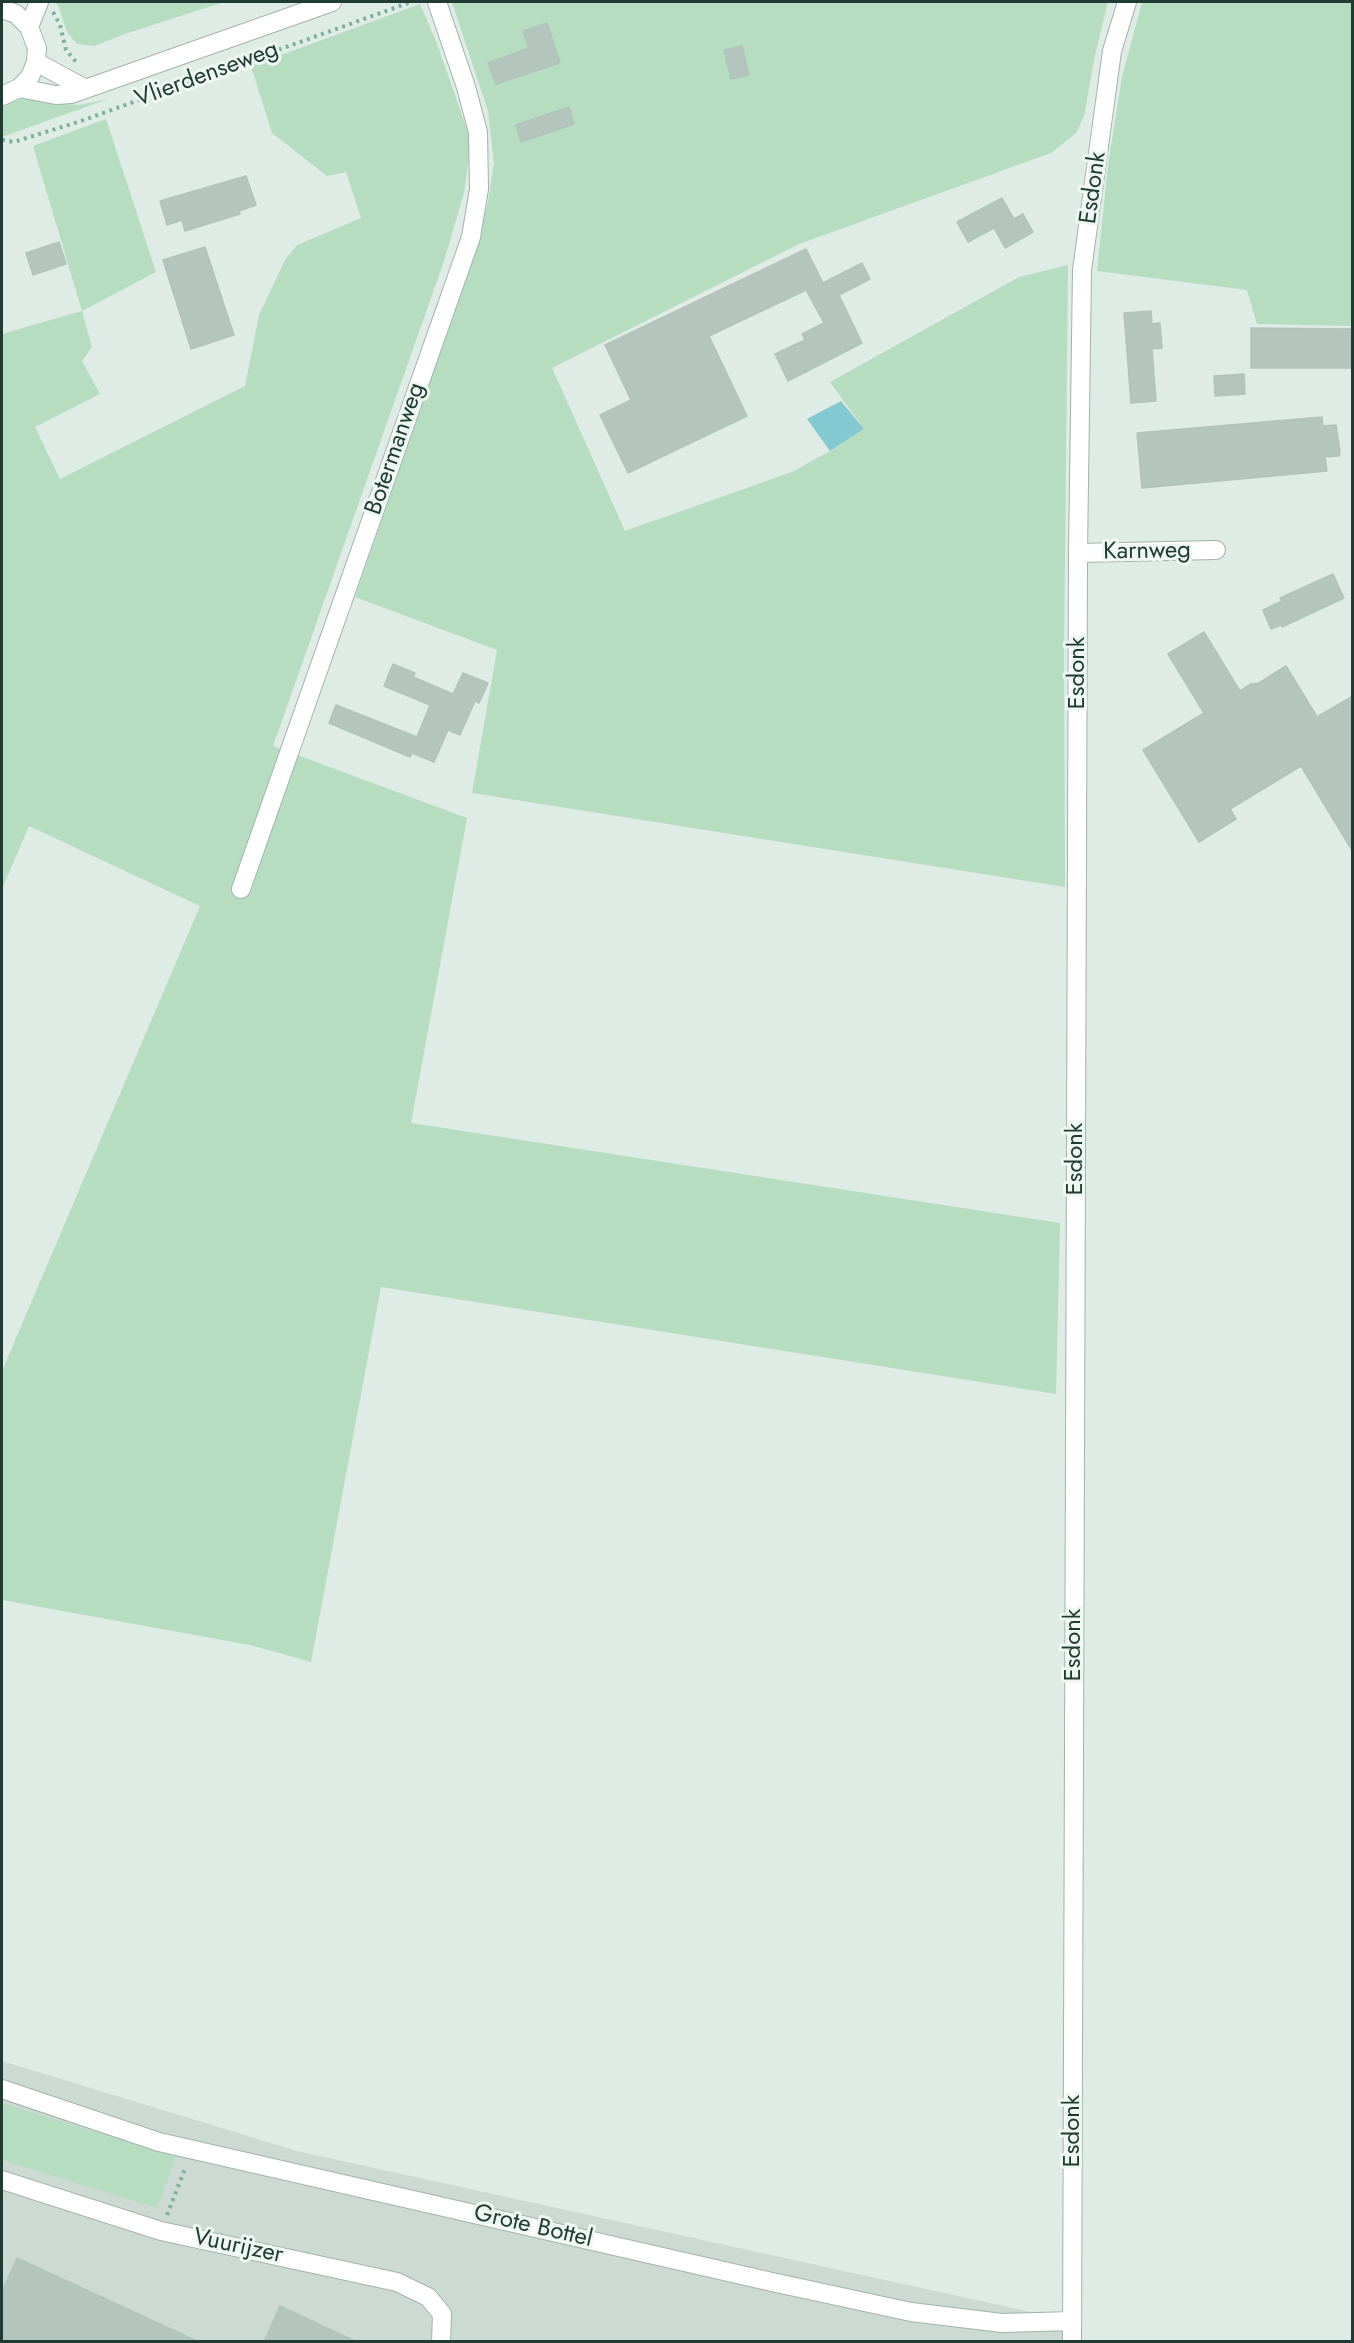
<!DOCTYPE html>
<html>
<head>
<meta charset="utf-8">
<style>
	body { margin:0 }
	#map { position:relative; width:1354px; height:2343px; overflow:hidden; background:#dfebe5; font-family:Jost,sans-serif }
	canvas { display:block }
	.frame { position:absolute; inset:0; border:3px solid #1f3b33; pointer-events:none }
</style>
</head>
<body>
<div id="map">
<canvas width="1354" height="2343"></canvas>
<div class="frame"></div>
</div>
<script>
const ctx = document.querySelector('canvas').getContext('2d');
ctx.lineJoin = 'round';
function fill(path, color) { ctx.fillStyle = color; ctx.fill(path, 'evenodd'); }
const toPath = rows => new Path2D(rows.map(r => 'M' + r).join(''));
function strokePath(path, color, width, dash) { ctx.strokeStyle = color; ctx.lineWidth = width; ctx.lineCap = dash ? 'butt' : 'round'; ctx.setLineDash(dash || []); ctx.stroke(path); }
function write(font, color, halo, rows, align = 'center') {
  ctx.font = font + ' Jost,sans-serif'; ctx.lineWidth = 6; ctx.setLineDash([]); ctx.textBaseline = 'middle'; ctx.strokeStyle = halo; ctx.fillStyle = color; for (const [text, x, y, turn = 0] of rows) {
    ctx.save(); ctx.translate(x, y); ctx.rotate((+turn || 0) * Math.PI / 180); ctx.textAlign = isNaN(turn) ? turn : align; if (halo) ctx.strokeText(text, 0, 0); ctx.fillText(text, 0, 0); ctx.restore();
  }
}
const built = toPath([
	[2,2061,297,2151,1072,2321,1063,2342,2,2341]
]);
const green = toPath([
	[54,2,224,2,125,34,94,46,77,44,67,32,58,5],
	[452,2,1108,2,1095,55,1084,116,1076,133,1051,153,799,244,552,368,625,531,792,472,830,451,864,429,830,382,1019,277,1068,265,1064,653,1065,887,472,793,497,650,355,597,474,254,488,201,494,164,488,111],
	[1142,2,1352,2,1352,326,1257,324,1247,290,1097,271,1108,165,1122,77],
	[420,4,436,41,469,135,469,156,464,193,444,261,273,746,467,818,411,1123,1060,1223,1056,1394,381,1287,311,1662,250,1645,2,1600,2,1371,200,906,29,826,2,889,2,334,82,311,33,146,106,119,156,272,82,311,92,347,82,361,100,394,35,427,60,479,245,386,259,315,285,260,297,245,361,218,346,172,327,176,272,133,251,66],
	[23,98,52,103,80,105,108,99,2,137,2,106],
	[2,2103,176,2157,157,2208,2,2160]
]);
const water = toPath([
	[841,401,864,429,830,451,807,419]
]);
const building = toPath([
	[547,23,560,63,496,84,488,63,529,48,523,31,547,23],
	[742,46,749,75,731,79,724,50,742,46],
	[569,107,574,124,521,142,516,125,569,107],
	[246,176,256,205,239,211,240,214,185,231,182,220,167,225,160,201,246,176],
	[1002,198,1014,219,1023,214,1033,232,1005,248,994,228,968,242,957,222,1002,198],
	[59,242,66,264,33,275,26,253,59,242],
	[205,247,234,335,191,349,163,260,205,247],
	[806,249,823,283,862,263,870,279,839,295,862,343,788,381,775,354,805,340,802,334,824,323,806,290,709,336,747,416,628,473,600,415,631,400,605,345,806,249],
	[1151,311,1152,324,1160,323,1162,348,1152,349,1156,401,1131,403,1124,313,1151,311],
	[1251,328,1353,329,1353,368,1251,368,1251,328],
	[1244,374,1245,394,1215,396,1214,376,1244,374],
	[1322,417,1323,426,1336,425,1340,451,1339,456,1325,457,1327,471,1142,488,1137,433,1322,417],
	[1333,574,1344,598,1282,627,1281,625,1271,629,1263,610,1282,601,1280,598,1333,574],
	[1204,632,1240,691,1251,684,1259,683,1286,666,1317,717,1353,696,1353,852,1301,766,1230,809,1236,819,1199,842,1143,750,1204,713,1168,654,1204,632],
	[393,664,415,673,413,677,453,694,463,673,488,683,479,703,475,701,460,735,448,730,434,762,412,753,410,757,329,723,336,705,417,737,430,705,384,686,393,664],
	[17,2258,199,2342,2,2342,2,2292,17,2258],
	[280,2306,357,2342,264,2342,280,2306]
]);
const path = toPath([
	[53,12,60,25,66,50,76,62],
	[2,140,14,142,81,121,411,2],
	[167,2215,186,2166]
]);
const minor = toPath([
	[1078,553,1216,550],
	[241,889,471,237,479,189,478,132,466,87,437,2],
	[2,2089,159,2142,772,2282,911,2312,1002,2323,1072,2321],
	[2,2180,161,2231,397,2282,428,2297,442,2314,441,2342],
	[1072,2342,1078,553,1082,270,1112,51,1127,2]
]);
const tertiary = toPath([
	[36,62,84,88],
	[19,88,56,95,71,94,332,2]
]);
const secondary = toPath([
	[2,9,16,14,29,27,37,48,36,62,30,77,19,88,2,96],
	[29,27,39,2]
]);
const streetNames = [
	["Vlierdenseweg",207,75,-20],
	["Esdonk",1094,188,-82],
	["Botermanweg",396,449,-71],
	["Karnweg",1147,552,-1],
	["Esdonk",1078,673,-90],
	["Esdonk",1076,1159,-90],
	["Esdonk",1074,1645,-90],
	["Esdonk",1073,2131,-90],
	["Grote Bottel",533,2227,13],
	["Vuurijzer",238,2247,12]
];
fill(built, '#cddad4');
fill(green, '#b6ddc0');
fill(water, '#84c8d2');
fill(building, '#b4c5be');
strokePath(building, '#b1c4bc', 1.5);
strokePath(minor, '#a2b3ac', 20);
strokePath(tertiary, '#a2b3ac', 20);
strokePath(secondary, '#9db7ad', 20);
strokePath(path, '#7eb09f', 4, [3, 4.5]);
strokePath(minor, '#fff', 18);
strokePath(tertiary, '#fff', 18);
strokePath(secondary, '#fff', 18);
write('24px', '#1f3b33', '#eff7f3', streetNames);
</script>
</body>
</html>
